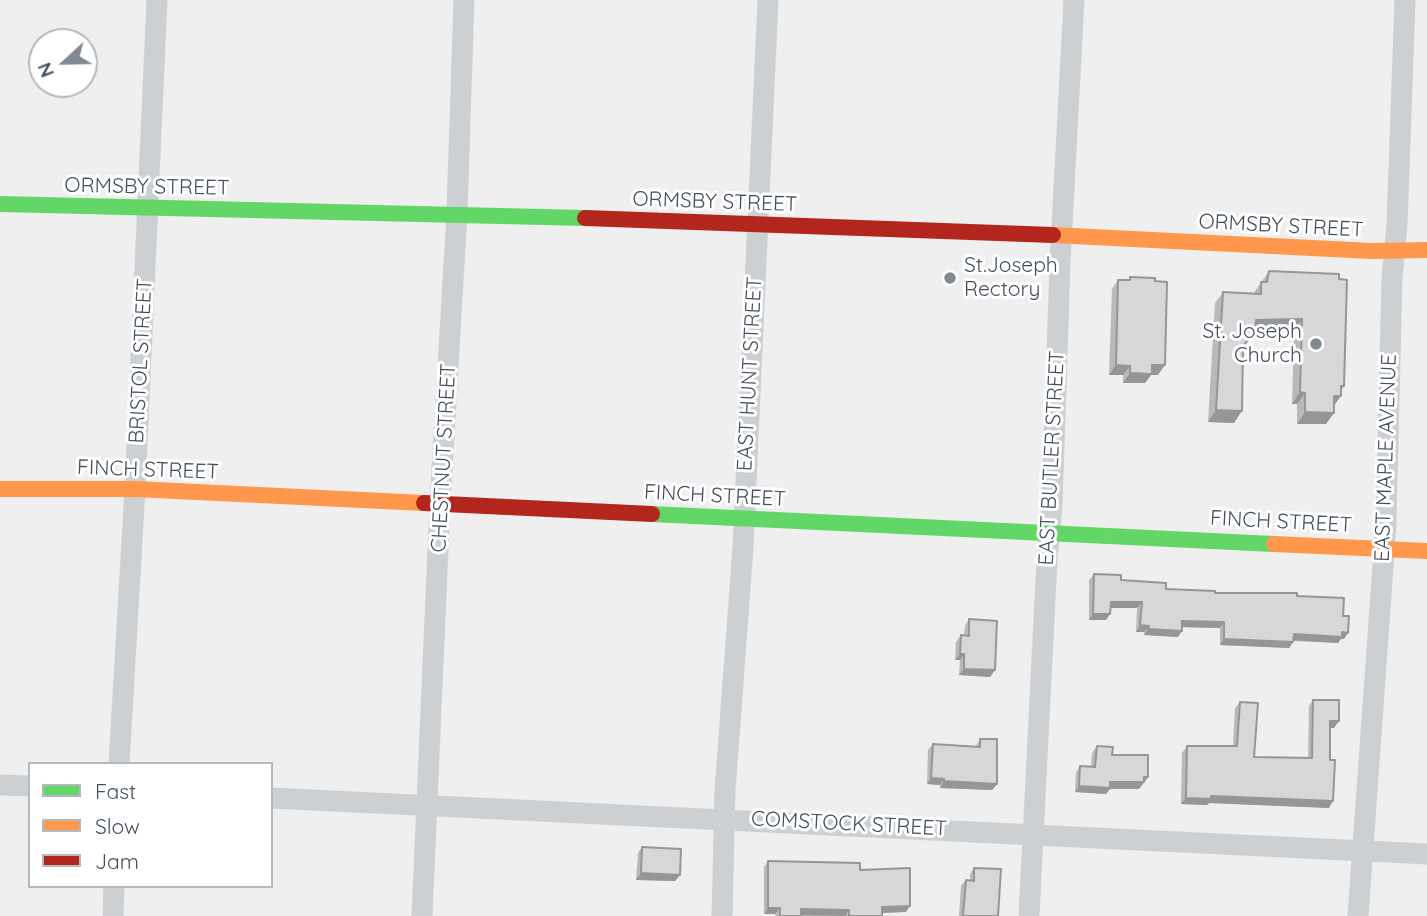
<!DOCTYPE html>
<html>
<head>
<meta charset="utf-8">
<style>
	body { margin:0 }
	#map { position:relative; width:1427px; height:916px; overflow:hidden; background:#f0efef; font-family:Quicksand,sans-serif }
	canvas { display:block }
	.legend { position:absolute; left:28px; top:762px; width:245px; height:126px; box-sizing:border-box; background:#fff; border:2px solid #b4b9be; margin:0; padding:9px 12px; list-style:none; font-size:21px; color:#44505d }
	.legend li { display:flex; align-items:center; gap:14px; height:35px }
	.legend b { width:35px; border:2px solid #b4b9be }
	.north { position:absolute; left:28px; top:28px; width:70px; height:70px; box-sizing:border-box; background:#fff; border:2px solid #b4b9be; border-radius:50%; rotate:248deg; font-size:19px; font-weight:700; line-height:28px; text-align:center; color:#44505d }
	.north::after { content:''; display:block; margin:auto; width:24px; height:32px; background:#808890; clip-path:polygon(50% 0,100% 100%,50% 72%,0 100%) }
</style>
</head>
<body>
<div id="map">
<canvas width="1427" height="916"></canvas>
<ul class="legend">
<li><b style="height:9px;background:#63d668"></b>Fast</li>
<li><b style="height:9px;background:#ff974d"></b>Slow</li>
<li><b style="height:9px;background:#b3261e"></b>Jam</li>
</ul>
<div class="north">N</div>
</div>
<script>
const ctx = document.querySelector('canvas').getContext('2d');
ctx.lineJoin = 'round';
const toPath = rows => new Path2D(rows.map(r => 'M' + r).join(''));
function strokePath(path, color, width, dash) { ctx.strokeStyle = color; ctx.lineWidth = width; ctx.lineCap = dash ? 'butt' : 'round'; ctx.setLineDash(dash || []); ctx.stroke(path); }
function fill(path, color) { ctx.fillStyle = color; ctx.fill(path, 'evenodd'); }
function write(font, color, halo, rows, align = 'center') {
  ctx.font = font + ' Quicksand,sans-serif'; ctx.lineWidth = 6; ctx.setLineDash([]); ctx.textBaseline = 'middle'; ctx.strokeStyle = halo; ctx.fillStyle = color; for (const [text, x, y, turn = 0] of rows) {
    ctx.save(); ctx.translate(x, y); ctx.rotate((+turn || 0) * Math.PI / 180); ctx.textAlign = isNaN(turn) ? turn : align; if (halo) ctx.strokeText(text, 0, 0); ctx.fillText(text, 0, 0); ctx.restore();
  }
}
const street = toPath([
	[119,764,135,489,157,0],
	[0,785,30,786],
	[271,798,1427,854],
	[113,916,114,886],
	[422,916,440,503,457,213,464,0],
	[722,916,725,791,743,547,768,0],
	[1029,916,1047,560,1052,506,1060,263,1074,0],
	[1358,916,1386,524,1392,278,1397,225,1405,0]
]);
const fast = toPath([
	[0,204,585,218],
	[652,514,1274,544]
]);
const slow = toPath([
	[1053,235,1372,251,1427,250],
	[0,489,135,489,424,503],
	[1274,544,1427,551]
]);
const jam = toPath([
	[585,218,1053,235],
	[424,503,652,514]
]);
const wall = toPath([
	[1269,271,1339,274,1344,386,1341,390,1326,424,1297,424,1297,404,1292,404,1294,331,1255,332,1243,348,1234,423,1208,422,1215,303,1223,292,1253,294],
	[1130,277,1158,375,1151,375,1145,383,1123,383,1123,375,1109,375,1112,289,1118,280,1128,280],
	[1094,574,1166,589,1215,593,1297,596,1343,616,1344,639,1341,639,1338,643,1294,641,1289,648,1220,645,1220,628,1182,627,1178,637,1144,635,1144,632,1136,632,1137,608,1111,608,1110,614,1106,620,1089,620,1089,580],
	[969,619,995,670,990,677,959,675,960,660,955,660,956,642,961,635,964,636,965,626],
	[1313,700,1334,728,1330,728,1329,808,1209,803,1207,805,1181,804,1182,753,1187,746,1233,746,1235,708,1240,702,1254,757,1308,758,1309,706],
	[980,739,997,784,992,790,940,788,940,785,927,784,928,750,933,744,976,746],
	[1097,746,1148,777,1139,789,1110,789,1106,794,1075,792,1076,773,1080,766,1091,767,1092,753],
	[642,847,680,875,675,881,636,880,638,853],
	[768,861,860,870,906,912,882,913,882,916,775,916,775,914,764,914,764,867],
	[974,868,998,916,959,916,961,886,966,880,970,880,970,874]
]);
const shadedWall = toPath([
	[1302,319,1294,331,1255,332,1235,357,1256,320],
	[1116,365,1130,366,1123,375,1109,375],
	[1152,365,1165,365,1158,375,1151,375,1145,383,1123,383,1130,373],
	[1341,386,1344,386,1337,396,1341,396,1333,407,1326,407],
	[1300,392,1305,393,1297,404,1292,404],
	[1216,410,1242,411,1234,423,1208,422],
	[1305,412,1334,413,1326,424,1297,424],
	[1111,602,1142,602,1137,608,1106,608],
	[1093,614,1110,614,1106,620,1089,620],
	[1182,621,1224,622,1220,628,1178,627],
	[1140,625,1149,626,1144,632,1136,632],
	[1148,629,1182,631,1178,637,1144,635],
	[1348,633,1344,639,1341,639,1338,643,1289,640,1294,634],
	[1224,639,1293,642,1289,648,1220,645],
	[960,654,964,654,960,660,955,660],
	[964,669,995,670,990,677,959,675],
	[1330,721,1339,721,1334,728,1326,728],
	[1144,777,1148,777,1139,789,1110,789,1106,794,1075,792,1079,786],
	[931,778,944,779,940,785,927,784],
	[944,781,997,784,992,790,940,788],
	[1211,796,1333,801,1329,808,1209,803,1207,805,1181,804,1186,798],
	[641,873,680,875,675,881,636,880],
	[910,906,906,912,878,913,882,907],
	[768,908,780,908,775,914,764,914],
	[801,909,849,910,845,916,797,915]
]);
const building = toPath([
	[1269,271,1339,274,1339,279,1347,280,1344,386,1341,386,1341,396,1334,396,1334,413,1305,412,1305,393,1300,392,1302,319,1256,320,1255,331,1243,346,1242,411,1216,410,1223,292,1261,294,1261,282,1267,282,1269,271],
	[1130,277,1155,278,1155,281,1167,282,1165,365,1152,365,1152,374,1130,373,1130,366,1116,365,1118,280,1130,280,1130,277],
	[1094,574,1121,575,1121,580,1166,583,1166,589,1215,591,1215,593,1297,593,1297,596,1344,598,1343,616,1349,616,1348,633,1342,632,1342,637,1294,634,1293,642,1224,639,1224,622,1182,621,1182,631,1148,629,1149,626,1140,625,1142,602,1111,602,1110,614,1093,614,1094,574],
	[969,619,997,621,995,670,964,669,964,654,960,654,961,635,969,636,969,619],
	[1313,700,1339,700,1339,721,1330,721,1330,760,1335,760,1333,801,1211,796,1211,799,1186,798,1187,746,1237,746,1240,702,1258,703,1254,757,1312,758,1313,700],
	[980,739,997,739,997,784,944,781,944,779,931,778,933,744,980,747,980,739],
	[1097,746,1113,747,1112,755,1148,755,1148,777,1144,777,1144,782,1110,782,1110,788,1079,786,1080,766,1095,767,1097,746],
	[642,847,681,849,680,875,641,873,642,847],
	[768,861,860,863,860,870,910,868,910,906,882,907,882,916,849,916,849,910,801,909,801,916,780,916,780,908,768,908,768,861],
	[974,868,1001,869,998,916,963,916,966,880,974,881,974,868]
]);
const markers = [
	[950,278,7,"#808890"],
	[1316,344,7,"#808890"]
];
const streetNames = [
	["ORMSBY STREET",147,187,1],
	["ORMSBY STREET",715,202,2],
	["ORMSBY STREET",1281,226,3],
	["BRISTOL STREET",141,361,-87],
	["EAST HUNT STREET",750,374,-87],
	["CHESTNUT STREET",444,458,-87],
	["EAST BUTLER STREET",1052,458,-87],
	["EAST MAPLE AVENUE",1386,458,-88],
	["FINCH STREET",148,470,2],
	["FINCH STREET",715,496,3],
	["FINCH STREET",1281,522,3],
	["COMSTOCK STREET",849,824,3]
];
const poiNames = [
	["St.Joseph",964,266],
	["Rectory",964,290],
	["St. Joseph",1302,332,"right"],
	["Church",1302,356,"right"]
];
strokePath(street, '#cdd0d3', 21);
strokePath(fast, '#63d668', 16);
strokePath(slow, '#ff974d', 16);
strokePath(jam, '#b3261e', 16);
fill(wall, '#b9b9bb');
fill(shadedWall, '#969698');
fill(building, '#d7d7d9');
strokePath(building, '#969698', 2);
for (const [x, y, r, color] of markers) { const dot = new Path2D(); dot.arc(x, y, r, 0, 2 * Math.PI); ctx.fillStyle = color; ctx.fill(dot); strokePath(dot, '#fff', 2.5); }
write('21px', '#44505d', '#fff', streetNames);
write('21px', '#44505d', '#fff', poiNames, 'left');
</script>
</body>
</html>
